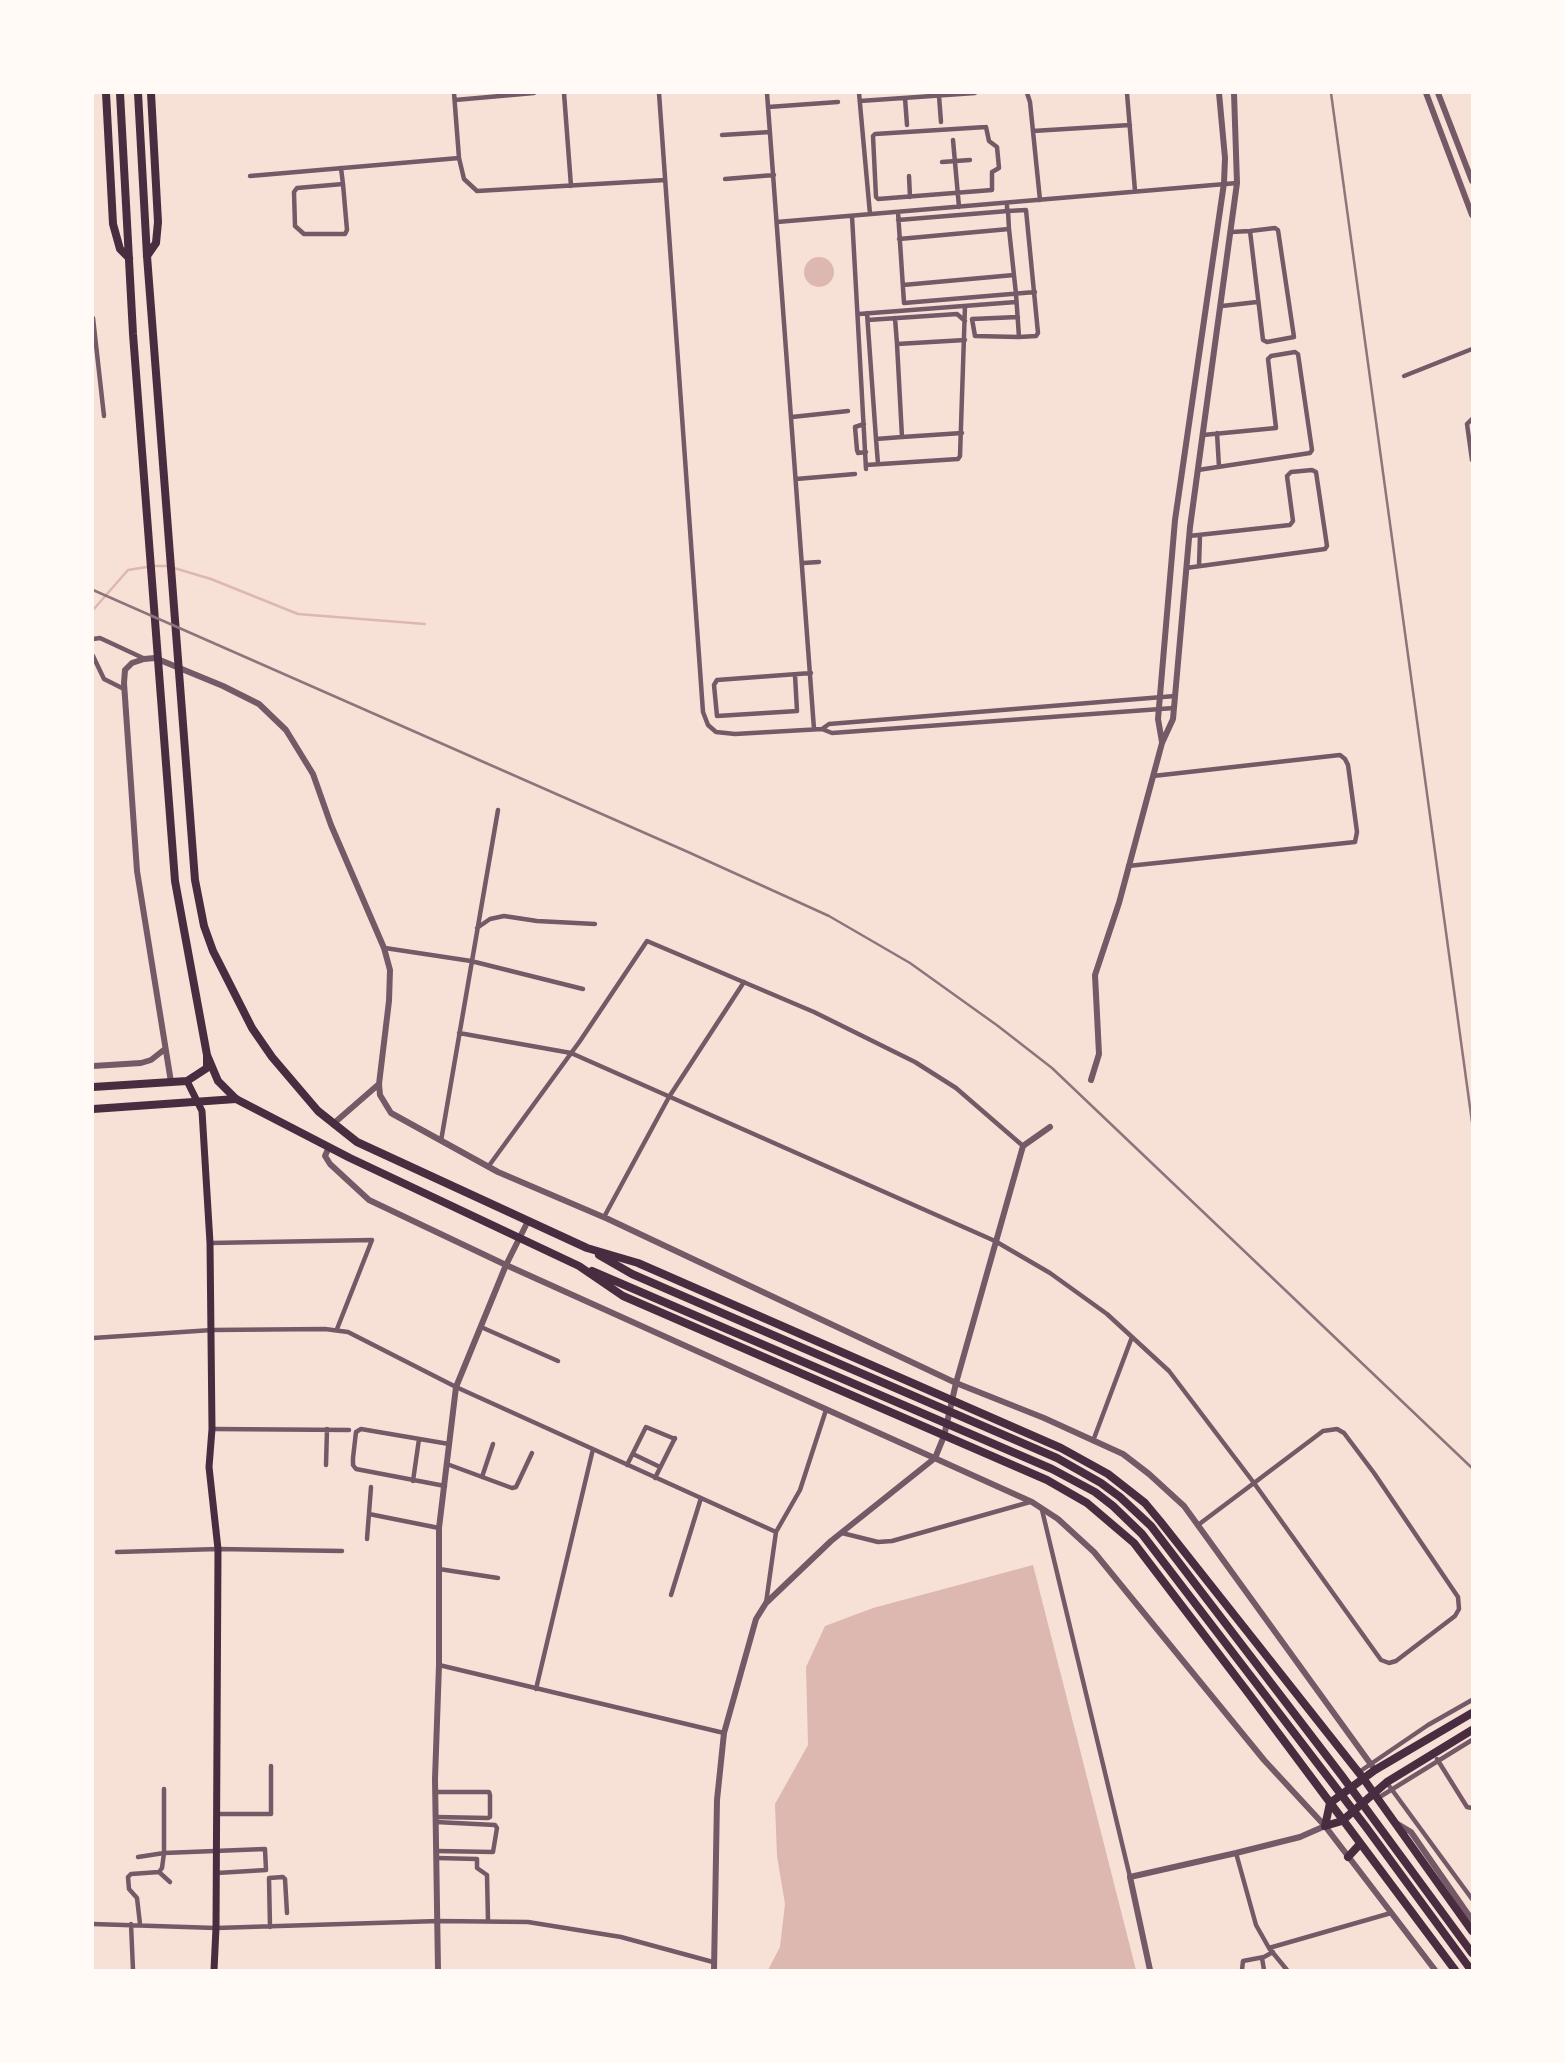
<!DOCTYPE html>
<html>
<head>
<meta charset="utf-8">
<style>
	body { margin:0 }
	#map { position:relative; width:1565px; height:2063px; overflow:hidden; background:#f7e1d7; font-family:"Source Sans 3",sans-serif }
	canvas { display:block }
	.frame { position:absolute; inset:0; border:94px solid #fffaf5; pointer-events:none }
</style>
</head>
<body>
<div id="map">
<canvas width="1565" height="2063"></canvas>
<div class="frame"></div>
</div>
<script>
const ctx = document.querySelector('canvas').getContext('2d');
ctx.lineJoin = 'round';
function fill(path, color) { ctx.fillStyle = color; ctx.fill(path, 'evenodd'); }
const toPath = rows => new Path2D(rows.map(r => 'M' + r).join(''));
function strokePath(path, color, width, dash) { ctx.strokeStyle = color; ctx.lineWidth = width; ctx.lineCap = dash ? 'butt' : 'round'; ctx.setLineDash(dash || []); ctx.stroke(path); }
const water = toPath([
	'804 272a15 15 0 1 1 30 0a15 15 0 1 1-30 0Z',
	[1033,1565,1136,1970,768,1970,780,1947,785,1904,777,1856,775,1804,808,1745,806,1667,825,1626,873,1608]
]);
const stream = toPath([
	[154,566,168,566],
	[174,568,211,579,298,614,425,624],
	[93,610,128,570,147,567]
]);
const minor = toPath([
	[454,93,459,158,464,179,477,191,665,180],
	[564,93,571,186],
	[659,93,703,712,708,725,716,732,735,734,822,729,832,733,1174,708],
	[767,93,814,729],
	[859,93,870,214],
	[1027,93,1030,102,1040,200],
	[1127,93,1135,191],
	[939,96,941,122],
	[905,98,907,125],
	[455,100,534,93],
	[860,101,975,93],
	[768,107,838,102],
	[986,127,989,141,997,147,999,168,992,172,992,190,878,199,876,197,873,136,875,134,986,127],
	[1033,131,1130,125],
	[722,135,770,132],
	[953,140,959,207],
	[942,162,970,160],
	[341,168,343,184,347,230,345,234,304,234,295,226,294,192,297,188,343,184],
	[250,176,459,158],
	[909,176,910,197],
	[725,179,774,175],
	[898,212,904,303,1035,292],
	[852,216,866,469],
	[898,220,1008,211,1026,210,1038,333,1036,336,1019,337,1016,294,1009,229,1008,211,1007,208,1007,203],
	[777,222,1237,183],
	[1275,228,1278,230,1294,337,1267,342,1263,340,1250,231,1275,228],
	[1231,232,1250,231],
	[899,239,1009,229],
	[903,285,1014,275],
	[1222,306,1257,302],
	[867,313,876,439],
	[859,314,1016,302],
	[1018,317,972,319,975,336,1019,337],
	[93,318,104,416],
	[895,318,897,344],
	[868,320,957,314,965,321],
	[1404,376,1472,349],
	[792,417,848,411],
	[1472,419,1467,424,1472,460],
	[864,424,855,427,857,450,858,453,866,452],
	[962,433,902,437,897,344,965,340],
	[1217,433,1219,467],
	[878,464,876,439,902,437],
	[866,465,958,459,960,456,965,306],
	[1198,470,1310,453,1312,450,1298,354,1295,352,1271,356,1268,359,1276,428,1203,435],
	[796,479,855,474],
	[803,563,819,562],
	[1199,566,1200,535],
	[1186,568,1325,549,1327,546,1316,472,1312,470,1291,472,1287,476,1293,521,1290,525,1189,536],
	[93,639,100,638,143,658],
	[93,656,104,679,124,689],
	[795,675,797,711,717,716,714,685,717,680,811,673],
	[822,729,829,724,1175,696],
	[1128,866,1355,842,1357,832,1348,765,1345,759,1340,755,1153,776],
	[477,928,490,919,504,916,537,921,595,924],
	[385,948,471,961,583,989],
	[459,1033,571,1053,995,1241,1050,1273,1107,1314,1169,1371,1254,1483,1381,1660,1389,1663,1396,1661,1455,1616,1459,1609,1458,1597,1374,1473,1344,1433,1337,1429,1323,1431,1254,1483,1198,1525],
	[441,1141,498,810],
	[488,1167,580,1041,647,941,814,1012,915,1062,956,1088,1023,1146],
	[604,1217,669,1097,744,982],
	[210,1243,372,1240,337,1329],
	[481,1327,558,1361],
	[93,1338,212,1330,325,1329,348,1332,456,1387,776,1532],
	[213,1429,349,1430],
	[1093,1441,1132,1337],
	[633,1454,660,1467],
	[447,1464,512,1488,516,1487,532,1453],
	[326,1465,327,1429],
	[627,1465,646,1427,675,1439],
	[482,1477,493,1444],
	[655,1478,675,1438],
	[413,1481,419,1439],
	[445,1486,356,1469,353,1465,353,1458,356,1432,361,1429,449,1444],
	[1042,1510,1130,1877],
	[369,1514,439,1528],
	[842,1533,878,1542,892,1541,1030,1502],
	[367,1539,371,1487],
	[117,1552,218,1549,342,1551],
	[439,1569,498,1578],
	[671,1595,701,1498],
	[766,1603,776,1532,800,1490,826,1410],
	[439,1665,724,1733],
	[536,1689,593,1449],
	[1437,1759,1467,1807,1472,1808],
	[1359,1772,1428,1725,1472,1700],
	[1387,1783,1472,1899],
	[436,1792,489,1792,490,1795,490,1817,488,1818,436,1817],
	[1378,1798,1472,1740],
	[217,1814,271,1814,271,1766],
	[436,1822,495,1825,497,1828,493,1852,437,1851],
	[1236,1853,1256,1925,1269,1948,1287,1970],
	[138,1857,164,1853,164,1789],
	[437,1858,477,1859,477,1868,487,1875,488,1921],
	[159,1872,170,1882],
	[93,1924,216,1928,438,1921,528,1922,621,1937,713,1962],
	[131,1924,133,1970],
	[140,1924,137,1898,129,1889,128,1877,131,1874,159,1872,162,1868,164,1853,265,1849,266,1870,217,1873],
	[270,1927,269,1878,283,1877,285,1879,287,1913],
	[1269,1948,1391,1913],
	[1262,1958,1264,1970],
	[1242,1970,1243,1961,1264,1957,1273,1952]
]);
const tertiary = toPath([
	[1426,93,1472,215],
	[1438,93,1472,181],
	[1162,742,1158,719,1175,520,1224,183,1225,158,1219,93],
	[93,1066,141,1063,151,1060,165,1049],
	[1091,1080,1099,1054,1095,975,1119,903,1162,743,1173,719,1190,527,1237,183,1234,93],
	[171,1082,137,871,124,683,125,670,132,663,144,659,155,658,223,686,259,704,286,730,313,774,331,825,384,948,390,970,389,1001,379,1084,380,1095,391,1113,498,1172,608,1219,956,1383,1044,1418,1123,1454,1149,1474,1184,1506,1375,1770],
	[333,1124,379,1084],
	[329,1147,325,1156,330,1164,369,1200,506,1265,1032,1502,1058,1519,1094,1552,1264,1760,1325,1826,1435,1970],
	[1396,1823,1411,1832,1472,1920],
	[438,1970,435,1779,439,1665,439,1528,456,1387,506,1265,528,1221],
	[714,1970,717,1800,724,1733,756,1619,766,1603,831,1541,935,1458,944,1436,956,1383,1023,1146,1050,1127],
	[1150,1970,1130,1877,1236,1853,1300,1837,1325,1826]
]);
const secondary = toPath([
	[187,1081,202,1111,210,1243,212,1429,209,1467,218,1549,216,1928,214,1970]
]);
const primary = toPath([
	[93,1087,187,1081,207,1068,207,1056],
	[93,1109,236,1099],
	[1472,1713,1375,1770,1330,1803,1325,1826,1342,1821,1387,1782,1472,1730]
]);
const trunk = toPath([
	[106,93,113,224,120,249,129,258],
	[120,93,133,334,175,881,207,1055,218,1081,236,1099,350,1158,579,1266,623,1296,1047,1480,1087,1503,1134,1543,1246,1690,1455,1970],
	[138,93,147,256,195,880,204,926,213,951,252,1028,272,1057,318,1111,357,1142,587,1248,638,1263,1061,1448,1108,1474,1145,1503,1160,1521,1363,1778,1472,1931],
	[147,256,156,243,158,222,151,93],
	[599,1255,632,1274,1057,1458,1101,1483,1120,1497,1151,1526,1342,1776,1472,1953],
	[592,1271,1052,1469,1095,1492,1113,1506,1142,1534,1366,1827,1471,1970],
	[1348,1857,1360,1844]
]);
const rail = toPath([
	[1331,93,1472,1122],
	[93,590,688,852,829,916,910,963,998,1026,1052,1068,1472,1468]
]);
fill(water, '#dcb8b0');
strokePath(stream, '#dcb8b0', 2.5);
strokePath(minor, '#755966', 4.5);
strokePath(tertiary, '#755966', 6);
strokePath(secondary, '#4a2c40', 7);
strokePath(primary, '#4a2c40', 8);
strokePath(trunk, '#4a2c40', 8);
strokePath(rail, '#8f747c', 2.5);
</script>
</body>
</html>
